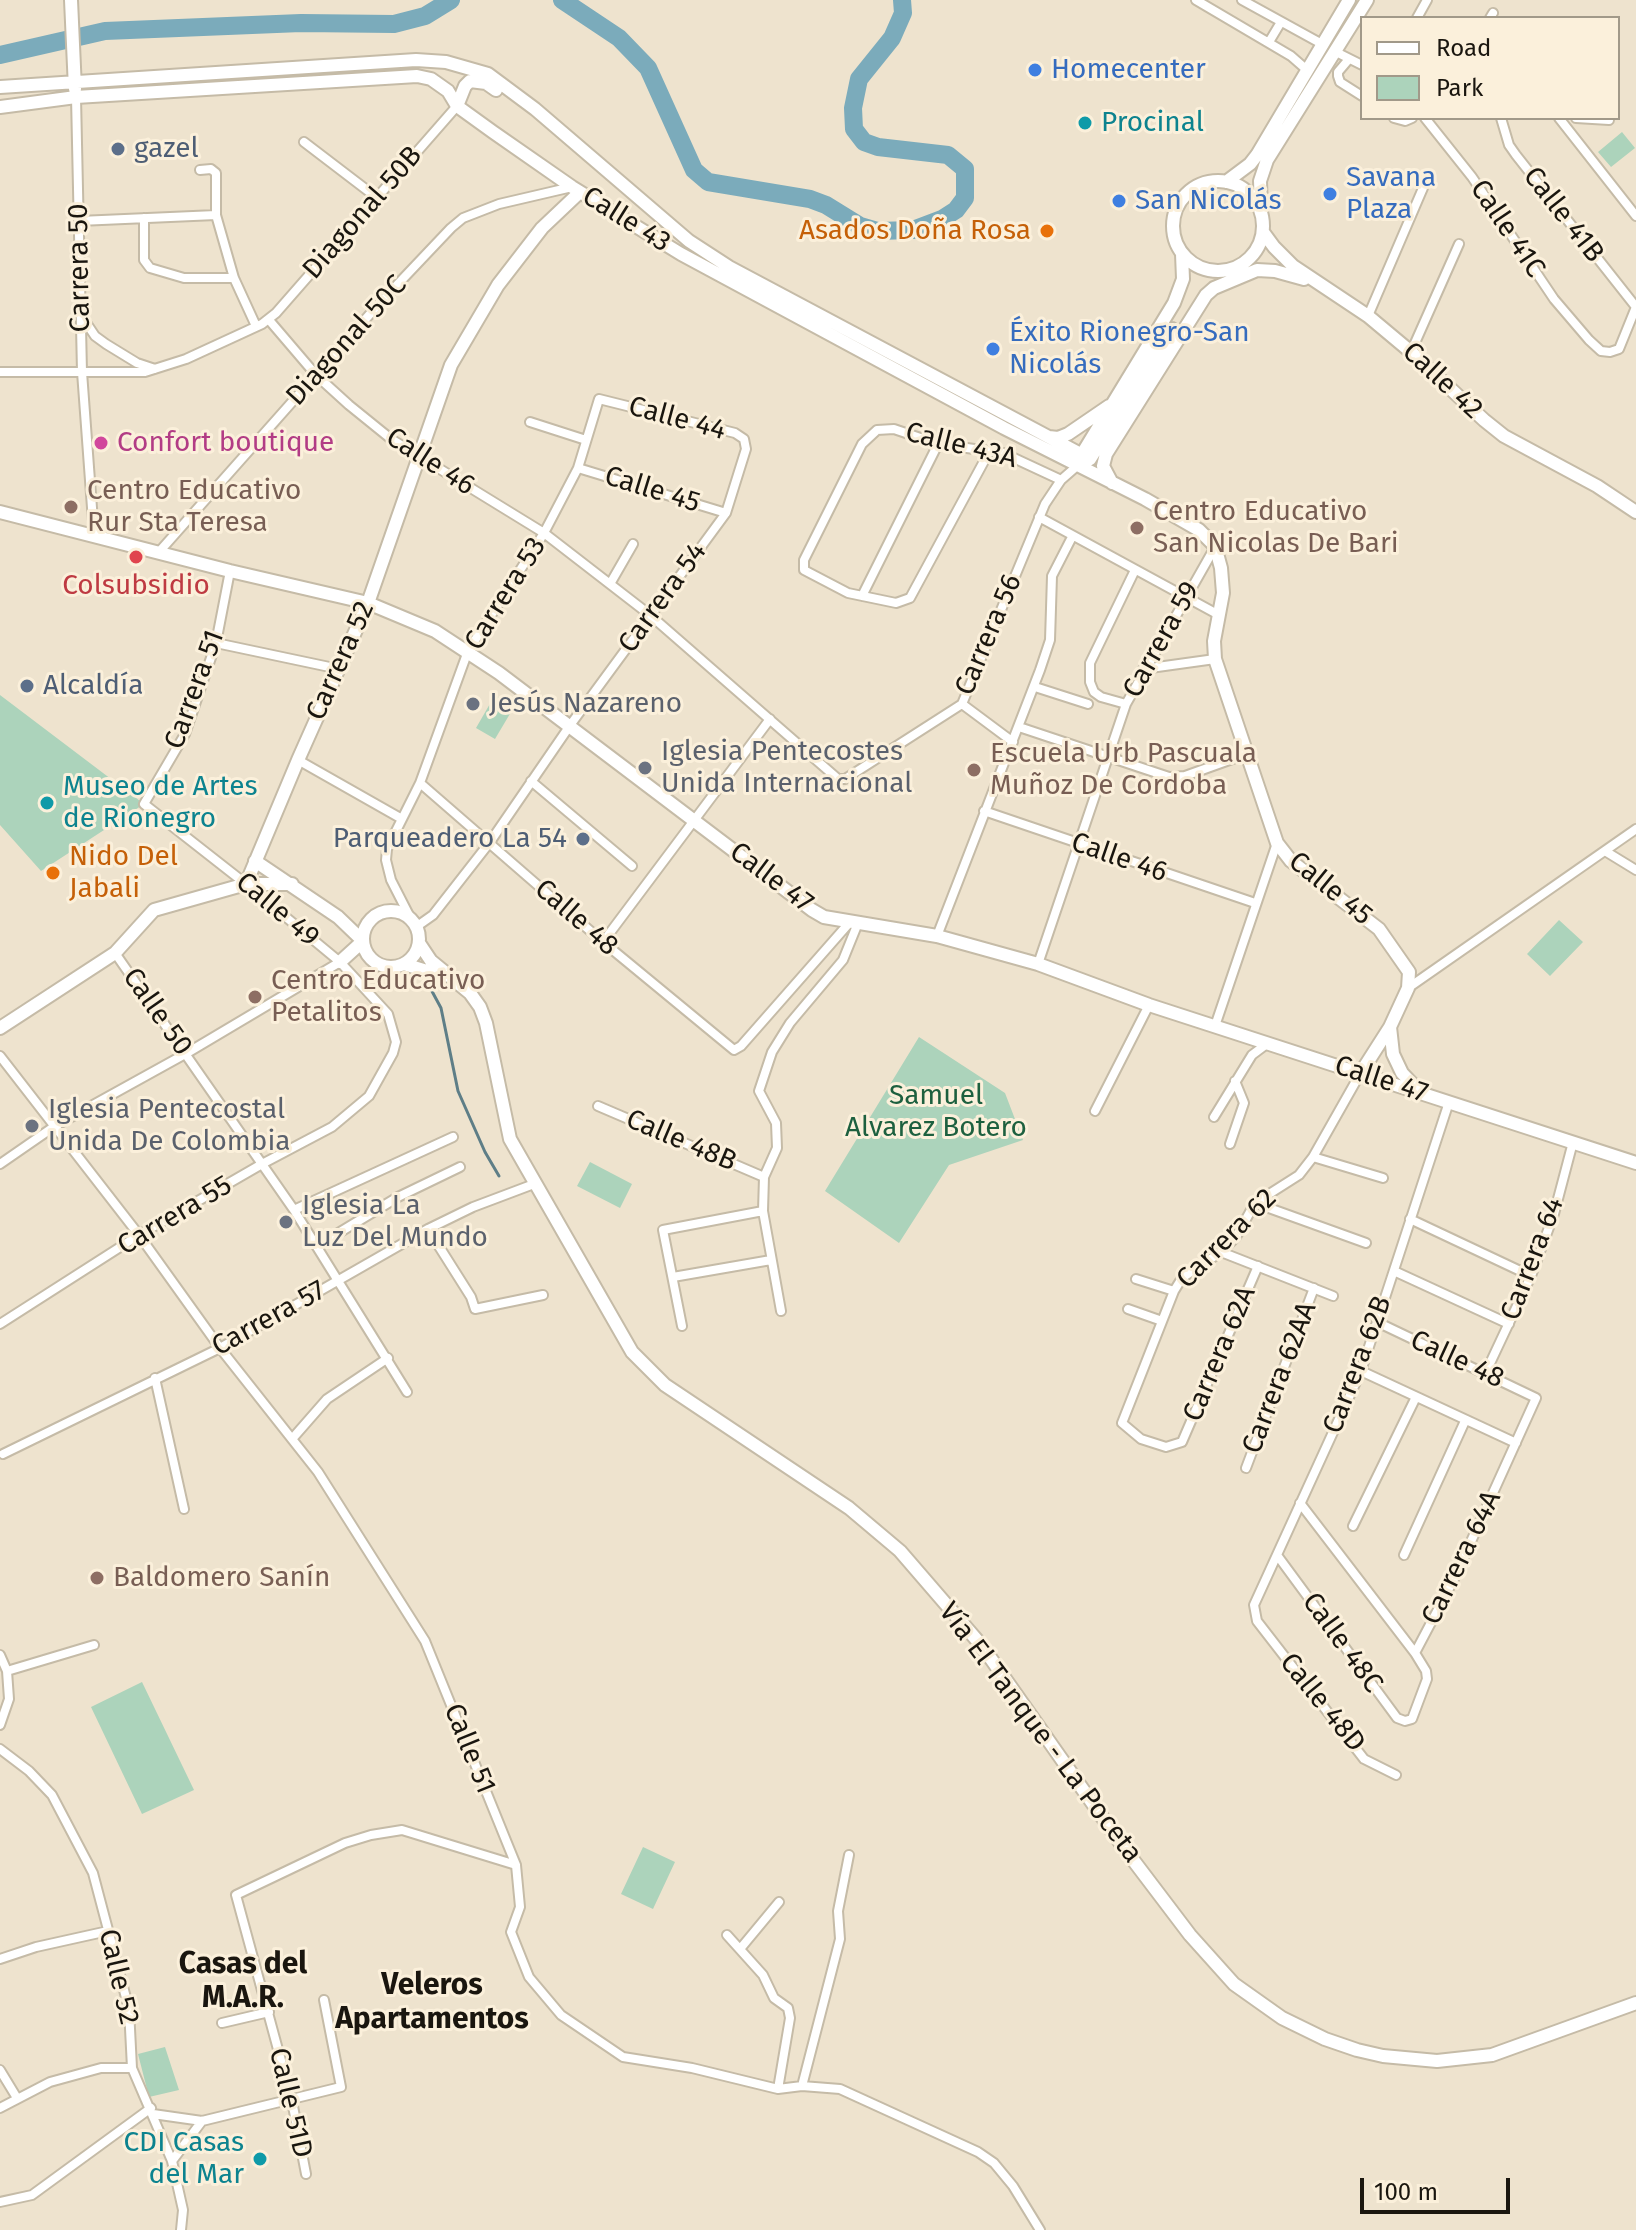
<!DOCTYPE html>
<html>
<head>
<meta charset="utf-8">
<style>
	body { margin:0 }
	#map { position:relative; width:1636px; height:2230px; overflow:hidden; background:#eee3ce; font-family:"Fira Sans",sans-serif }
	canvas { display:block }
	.legend { position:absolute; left:1360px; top:16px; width:260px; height:104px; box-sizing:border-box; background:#fbf0db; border:2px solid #a19989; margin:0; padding:10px 14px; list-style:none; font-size:24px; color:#1a160f }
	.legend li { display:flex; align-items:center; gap:16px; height:40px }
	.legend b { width:40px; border:2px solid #a19989 }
	.scale { position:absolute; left:1360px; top:2178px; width:150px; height:36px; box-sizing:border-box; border:4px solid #1a160f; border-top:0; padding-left:10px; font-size:24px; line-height:28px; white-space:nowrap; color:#1a160f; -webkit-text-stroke:6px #fbf0db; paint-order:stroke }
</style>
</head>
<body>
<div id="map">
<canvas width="1636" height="2230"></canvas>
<ul class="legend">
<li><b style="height:10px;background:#fff"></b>Road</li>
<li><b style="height:22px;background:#acd3bb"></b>Park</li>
</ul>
<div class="scale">100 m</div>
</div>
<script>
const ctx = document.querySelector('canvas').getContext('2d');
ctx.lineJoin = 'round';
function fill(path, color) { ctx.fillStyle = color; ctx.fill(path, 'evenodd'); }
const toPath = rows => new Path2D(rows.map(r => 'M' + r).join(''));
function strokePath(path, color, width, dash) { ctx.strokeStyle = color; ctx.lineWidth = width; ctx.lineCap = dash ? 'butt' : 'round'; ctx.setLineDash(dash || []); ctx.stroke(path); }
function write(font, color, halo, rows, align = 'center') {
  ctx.font = font + ' "Fira Sans",sans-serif'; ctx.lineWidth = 6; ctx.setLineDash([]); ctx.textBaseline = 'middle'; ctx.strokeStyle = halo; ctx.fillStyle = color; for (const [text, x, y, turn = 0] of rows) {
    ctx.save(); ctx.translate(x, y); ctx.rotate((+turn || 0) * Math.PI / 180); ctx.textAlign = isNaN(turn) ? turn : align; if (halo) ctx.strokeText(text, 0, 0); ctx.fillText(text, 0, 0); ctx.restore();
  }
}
const green = toPath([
	[1622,132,1635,148,1611,167,1598,152],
	[0,695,144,804,41,871,0,825],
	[495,695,514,707,495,739,476,728],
	[1559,920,1583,942,1550,976,1527,954],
	[919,1037,1005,1093,1023,1140,949,1165,899,1243,825,1191],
	[590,1162,632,1184,620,1208,577,1186],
	[142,1682,194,1790,142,1814,91,1707],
	[643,1847,675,1862,653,1909,621,1894],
	[165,2047,179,2090,149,2097,138,2054]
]);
const stream = toPath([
	[427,982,441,1008,458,1091,485,1152,499,1176]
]);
const river = toPath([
	[562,0,619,38,648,68,694,170,708,182,810,199,826,205,860,226,877,231,913,230,942,219,956,210,965,198,965,169,948,155,878,147,864,142,854,129,853,108,859,79,892,38,903,13,902,0],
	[0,55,105,31,301,23,394,24,425,16,451,0]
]);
const street = toPath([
	[1196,0,1291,56,1307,70],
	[1242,0,1322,44],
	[1417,18,1427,0],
	[1490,18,1493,13],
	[1269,42,1281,22],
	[1334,51,1362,65],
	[1349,59,1338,72,1338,76,1340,82,1362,96],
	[76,97,82,372,94,535],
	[1394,118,1405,121,1412,118],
	[1425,118,1472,177,1554,299,1589,340,1601,351,1610,352,1619,349,1636,307],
	[1501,118,1509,145,1516,155,1636,307],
	[1559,118,1636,216],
	[1576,118,1609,120],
	[304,142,376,197],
	[200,170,211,169,216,173,216,215,234,278,256,326],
	[144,218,144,260,150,268,184,278,234,278],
	[79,221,216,215],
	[81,315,95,336,106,344,137,363,155,369],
	[1368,316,1423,188],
	[269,320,316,375,349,405,391,439,544,533,650,615,838,779,845,779,962,704,1045,504,1061,480,1077,466],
	[1411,352,1459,244],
	[0,372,145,372,186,359,262,324,276,313,457,106],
	[530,422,586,440],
	[989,452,910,598,896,603,848,593,804,570,804,560,862,444,877,430,894,429,938,444,1003,453,1061,480],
	[578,468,726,513],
	[1039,517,1219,615],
	[159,552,378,305,451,228,463,218,499,204,572,187],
	[610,584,633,544],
	[862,596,938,444],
	[216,643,339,669],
	[1143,669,1215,659],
	[1035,687,1088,704],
	[962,704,1013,742],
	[1126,704,1101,697,1094,692,1090,682,1090,663,1135,570],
	[1019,727,1169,777,1185,776,1249,753],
	[298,760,402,819],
	[531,781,632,866],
	[420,783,603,942,734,1050,741,1046,850,922],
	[984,811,1255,903],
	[1605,851,1636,870],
	[414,925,391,880,386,860,387,849,420,783,468,651,544,533,578,468,599,399,735,433,744,439,746,449,726,513,571,724,490,842,433,915,416,927],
	[937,936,1040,670,1050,640,1052,576,1072,537],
	[603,942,770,719],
	[115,953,294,1210,407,1392],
	[1038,964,1126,704,1215,547],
	[1408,988,1636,829],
	[1215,1026,1277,843],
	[0,1056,139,1235,220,1348,318,1472,425,1641,516,1865,520,1907,511,1932,529,1977,561,2015,623,2057,692,2068,778,2089,802,2086,840,2089,978,2152,994,2163,1013,2186,1040,2230],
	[598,1106,764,1177],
	[1095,1111,1149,1005],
	[1214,1117,1252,1055,1268,1043],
	[1230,1144,1244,1103,1235,1081],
	[1313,1157,1383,1178],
	[0,1164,55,1126,187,1053,340,962],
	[1255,1203,1366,1243],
	[294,1210,453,1137],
	[1410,1219,1531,1276],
	[428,1229,471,1297,475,1309,543,1295],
	[317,1246,398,1197,460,1167],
	[1221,1252,1333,1296],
	[1258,1266,1182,1442,1166,1447,1141,1439,1122,1423,1174,1291,1182,1278,1221,1252,1236,1237,1255,1203,1299,1175,1313,1157,1360,1074],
	[1394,1271,1509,1324],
	[673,1277,771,1260],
	[1136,1279,1174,1291],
	[1128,1309,1162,1321],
	[781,1311,763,1211,764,1177,777,1148,776,1123,759,1091,772,1052,790,1023,843,960,858,923],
	[0,1324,139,1235,262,1164,332,1127,369,1096,393,1053,396,1042,388,1014,340,962,246,884,144,804,185,734,216,643,230,571],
	[682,1326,663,1230,763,1211],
	[1361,1371,1516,1443],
	[1485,1374,1531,1276,1554,1214,1573,1142],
	[155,1378,184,1509],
	[292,1439,327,1399,388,1358],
	[3,1454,220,1348,428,1229,473,1207,534,1184],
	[1246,1468,1314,1288],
	[1300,1503,1415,1653],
	[1353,1526,1416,1397],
	[1277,1555,1397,1718,1405,1721,1412,1719,1427,1679,1426,1671,1415,1653,1454,1579,1536,1398,1379,1323],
	[1404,1555,1465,1421],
	[0,1655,7,1671,9,1699,0,1725],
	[7,1671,94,1645],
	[0,1749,29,1771,52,1795,93,1873,129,2009,132,2068,172,2161,183,2210,181,2230],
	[1396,1775,1364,1759,1257,1621,1254,1605,1361,1371,1449,1102],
	[727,1935,763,1975,774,1998,788,2008,790,2018,778,2089],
	[740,1949,779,1902],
	[0,1959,36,1947,108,1931],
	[222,2023,269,2012],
	[0,2070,17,2098],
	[802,2086,840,1939,838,1911,849,1855],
	[0,2108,50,2082,101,2068,132,2068],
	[153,2114,202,2121,341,2087,324,2000],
	[172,2161,202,2121],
	[306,2174,292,2101,236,1895,345,1843,371,1835,402,1830,516,1865],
	[0,2202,32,2195,151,2108]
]);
const secondary = toPath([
	[71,0,75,89],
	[0,87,416,60,446,62,488,74,535,109,689,241,729,267,1090,459],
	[457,106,465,86,470,81,486,83,496,90],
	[0,107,76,97,417,76,431,79,448,91,457,106,493,132,572,187,681,254,1004,428,1145,499,1199,530,1215,546,1221,568,1223,593,1214,641,1215,659,1277,843,1291,861,1379,929,1409,972,1408,988,1390,1027,1360,1074],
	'1173 226a45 45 0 1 1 90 0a45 45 0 1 1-90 0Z',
	[1226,182,1250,164,1257,155,1349,0],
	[1261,207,1260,181,1267,160,1367,0],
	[1263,232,1274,247,1293,266,1368,316,1411,352,1484,420,1504,436,1597,486,1636,512],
	[1049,437,1058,438,1068,434,1109,406],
	[1079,459,1174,303,1183,279,1182,254],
	[1083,463,1090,459,1172,329],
	[1112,483,1103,466,1106,454,1206,295,1214,288,1257,270,1275,271,1304,279],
	[0,512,230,571,368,603,435,631,499,673,812,910,824,917,937,936,1038,964,1149,1005,1636,1163],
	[255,861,338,917,363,941,340,962],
	[246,884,298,760,368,603,451,365,498,285,542,228,580,192],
	'363 939a28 28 0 1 1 56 0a28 28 0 1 1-56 0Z',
	[419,943,431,961,470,993,480,1007,486,1023,510,1139,632,1352,665,1385,849,1508,900,1551,982,1646,1124,1848,1190,1935,1234,1984,1282,2018,1325,2039,1357,2050,1383,2056,1437,2061,1492,2055,1636,2003],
	[404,964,443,976],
	[1390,1027,1393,1054,1402,1073,1419,1091],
	[0,1028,115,953,154,910,246,884,292,884]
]);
const markers = [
	[1035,70,8,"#3f7fe0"],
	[1085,123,8,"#0f9aa8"],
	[118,149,8,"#5c6f8a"],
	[1330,194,8,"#3f7fe0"],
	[1119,201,8,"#3f7fe0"],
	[1047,231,8,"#e8710a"],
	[993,349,8,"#3f7fe0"],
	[101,443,8,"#d1479c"],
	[71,507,8,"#8d6e63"],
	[1137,528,8,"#8d6e63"],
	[136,557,8,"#e0444e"],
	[27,686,8,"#5c6f8a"],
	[473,704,8,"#6b7280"],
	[645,768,8,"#6b7280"],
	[974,770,8,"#8d6e63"],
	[47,803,8,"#0f9aa8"],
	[583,839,8,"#5c6f8a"],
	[53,873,8,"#e8710a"],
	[255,997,8,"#8d6e63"],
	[32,1126,8,"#6b7280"],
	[286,1222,8,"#6b7280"],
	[97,1578,8,"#8d6e63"],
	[260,2159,8,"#0f9aa8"]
];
const shopNames = [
	["Homecenter",1051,70],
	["Savana",1346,178],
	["Plaza",1346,210],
	["San Nicolás",1135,201],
	["Éxito Rionegro-San",1009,333],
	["Nicolás",1009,365]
];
const cultureNames = [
	["Procinal",1101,123],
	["Museo de Artes",63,787],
	["de Rionegro",63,819],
	["CDI Casas",244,2143,"right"],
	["del Mar",244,2175,"right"]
];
const serviceNames = [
	["gazel",134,149],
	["Alcaldía",43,686],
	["Parqueadero La 54",567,839,"right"]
];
const streetNames = [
	["Diagonal 50B",363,213,-49],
	["Calle 41B",1563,215,52],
	["Calle 43",626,220,32],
	["Calle 41C",1507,229,56],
	["Carrera 50",80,268,-91],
	["Diagonal 50C",347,341,-48],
	["Calle 42",1442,381,43],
	["Calle 44",677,419,15],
	["Calle 43A",961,446,14],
	["Calle 46",430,462,33],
	["Calle 45",652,490,17],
	["Carrera 53",506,594,-58],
	["Carrera 54",663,598,-54],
	["Carrera 56",989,635,-67],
	["Carrera 59",1162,640,-61],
	["Carrera 52",341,661,-66],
	["Carrera 51",195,690,-70],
	["Calle 46",1119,858,19],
	["Calle 47",771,878,37],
	["Calle 45",1330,889,39],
	["Calle 49",277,910,40],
	["Calle 48",576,918,41],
	["Calle 50",157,1012,55],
	["Calle 47",1381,1080,18],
	["Calle 48B",681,1141,23],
	["Carrera 55",175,1216,-31],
	["Carrera 62",1227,1239,-45],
	["Carrera 64",1533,1259,-69],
	["Carrera 57",269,1319,-29],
	["Carrera 62A",1220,1354,-67],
	["Calle 48",1457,1360,25],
	["Carrera 62B",1358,1365,-69],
	["Carrera 62AA",1280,1378,-69],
	["Carrera 64A",1462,1558,-64],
	["Calle 48C",1342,1643,54],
	["Calle 48D",1322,1703,51],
	["Vía El Tanque - La Poceta",1040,1733,53],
	["Calle 51",469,1749,68],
	["Calle 52",118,1977,77],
	["Calle 51D",290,2103,77]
];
const foodNames = [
	["Asados Doña Rosa",1031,231],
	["Nido Del",69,857,"left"],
	["Jabali",69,889,"left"]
];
const hotelNames = [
	["Confort boutique",117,443]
];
const educationNames = [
	["Centro Educativo",87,491],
	["Rur Sta Teresa",87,523],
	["Centro Educativo",1153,512],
	["San Nicolas De Bari",1153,544],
	["Escuela Urb Pascuala",990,754],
	["Muñoz De Cordoba",990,786],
	["Centro Educativo",271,981],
	["Petalitos",271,1013],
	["Baldomero Sanín",113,1578]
];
const healthNames = [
	["Colsubsidio",136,586]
];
const worshipNames = [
	["Jesús Nazareno",489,704],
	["Iglesia Pentecostes",661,752],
	["Unida Internacional",661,784],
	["Iglesia Pentecostal",48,1110],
	["Unida De Colombia",48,1142],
	["Iglesia La",302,1206],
	["Luz Del Mundo",302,1238]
];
const parkNames = [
	["Samuel",936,1096],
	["Alvarez Botero",936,1128]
];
const neighbourhoodNames = [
	["Casas del",243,1965],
	["M.A.R.",243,1999],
	["Veleros",432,1986],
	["Apartamentos",432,2020]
];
fill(green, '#acd3bb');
strokePath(stream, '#5e7e87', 3);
strokePath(river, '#7babbb', 18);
strokePath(street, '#c5bba7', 12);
strokePath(secondary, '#c5bba7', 16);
strokePath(street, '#fff', 8);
strokePath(secondary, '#fff', 12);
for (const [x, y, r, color] of markers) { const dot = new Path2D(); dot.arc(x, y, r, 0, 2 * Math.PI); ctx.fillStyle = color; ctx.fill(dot); strokePath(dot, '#fbf0db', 3); }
write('28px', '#366cbe', '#fbf0db', shopNames, 'left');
write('28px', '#0d838f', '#fbf0db', cultureNames, 'left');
write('28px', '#4e5e75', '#fbf0db', serviceNames, 'left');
write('28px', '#1a160f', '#fbf0db', streetNames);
write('28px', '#c56008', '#fbf0db', foodNames, 'right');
write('28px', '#b23c85', '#fbf0db', hotelNames, 'left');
write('28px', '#785e54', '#fbf0db', educationNames, 'left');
write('28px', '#be3a42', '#fbf0db', healthNames);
write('28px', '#5b616d', '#fbf0db', worshipNames, 'left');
write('28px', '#1d603f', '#fbf0db', parkNames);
write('bold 30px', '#1a160f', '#fbf0db', neighbourhoodNames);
</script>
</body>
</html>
